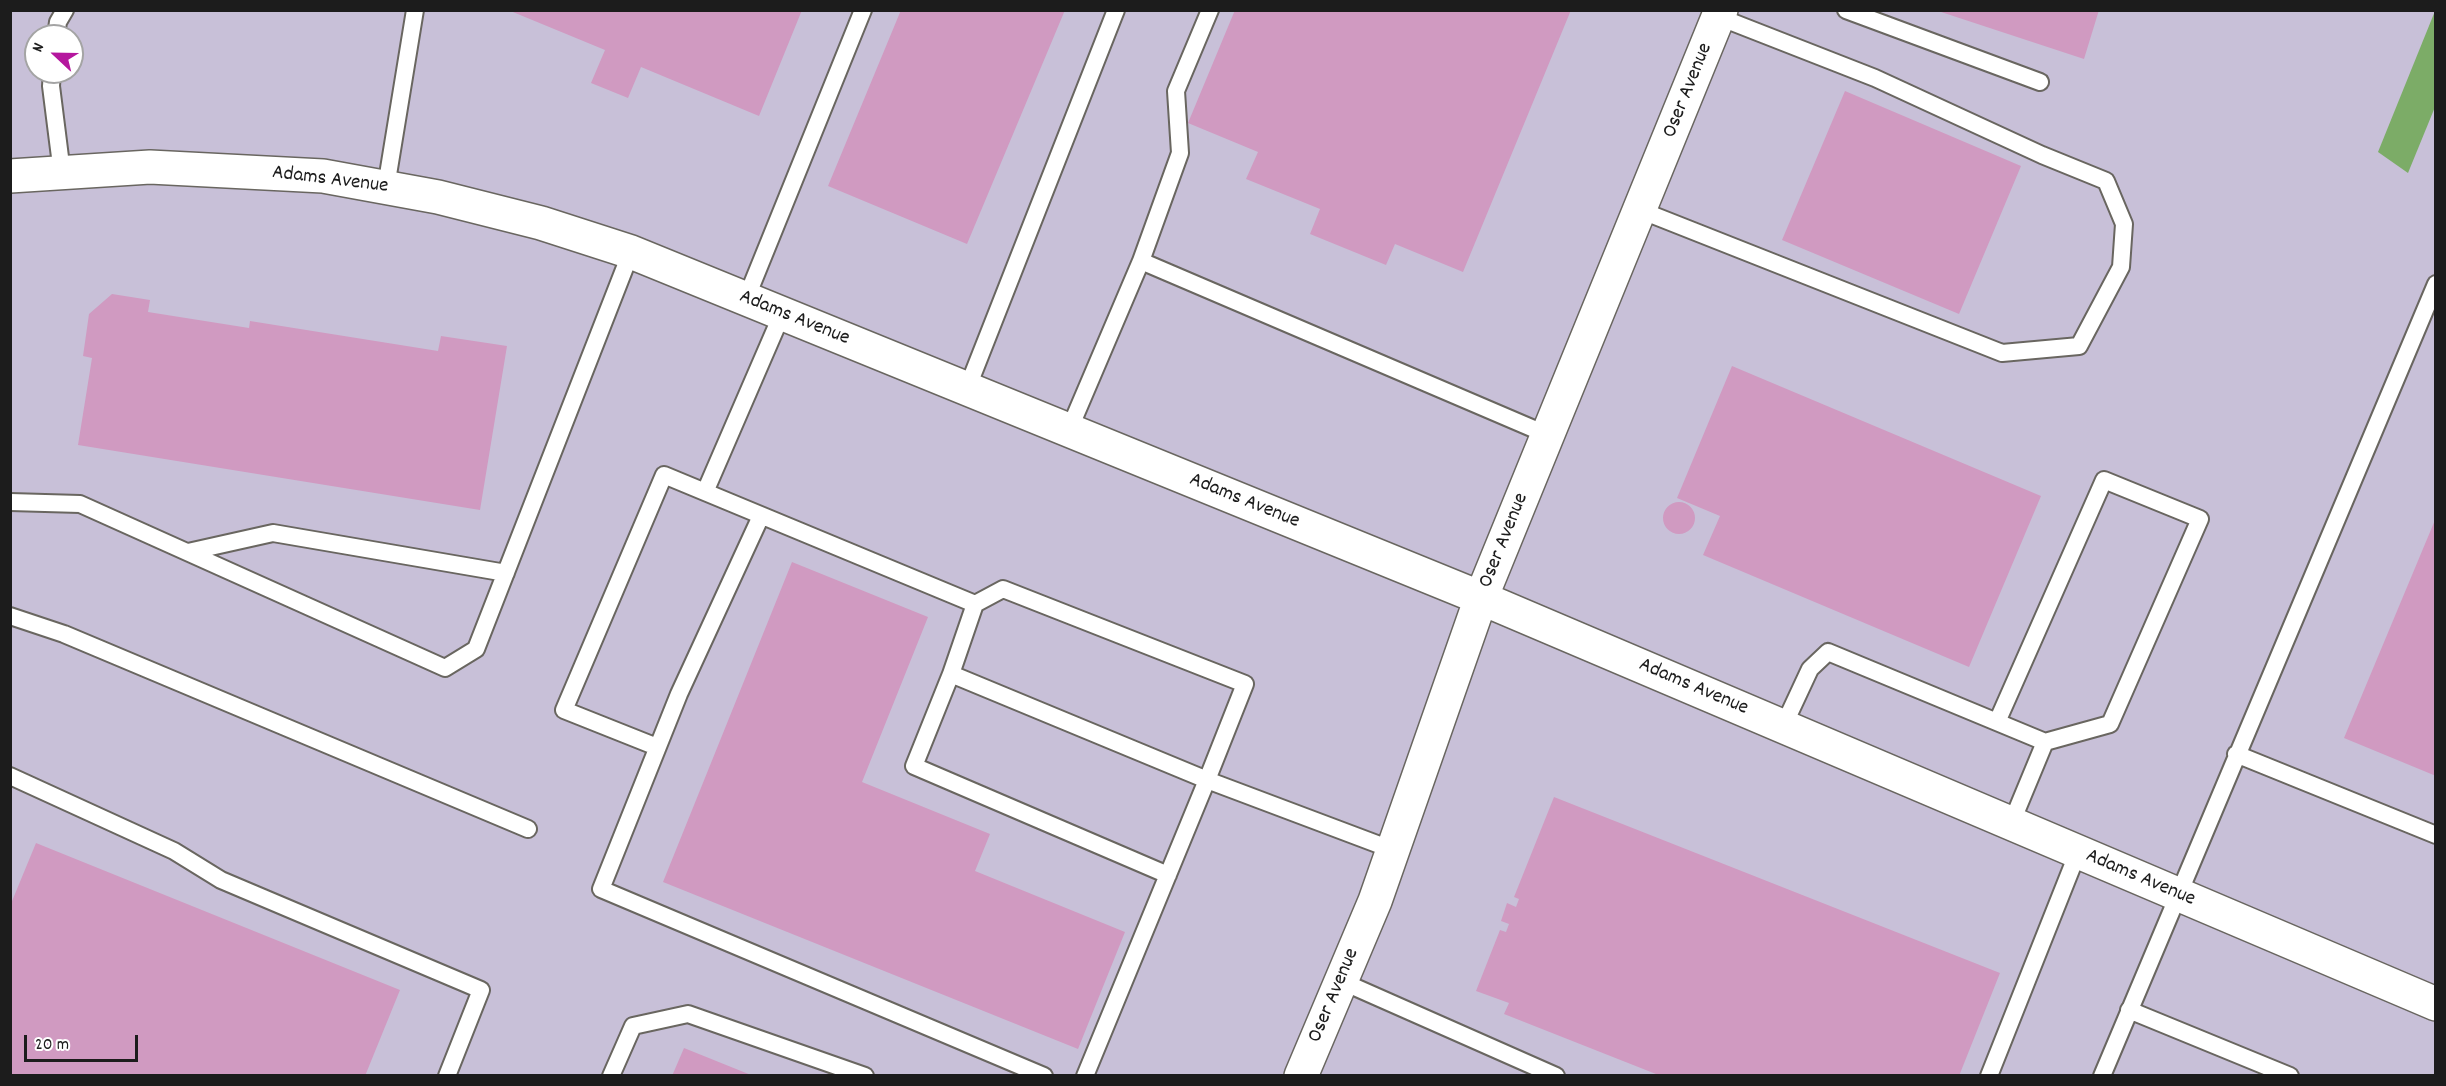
<!DOCTYPE html>
<html>
<head>
<meta charset="utf-8">
<style>
	body { margin:0 }
	#map { position:relative; width:2446px; height:1086px; overflow:hidden; background:#f8eedf; font-family:Dekko,sans-serif }
	canvas { display:block }
	.frame { position:absolute; inset:0; border:12px solid #1c1c1c; pointer-events:none }
	.north { position:absolute; left:24px; top:24px; width:60px; height:60px; box-sizing:border-box; background:#fff; border:2px solid #a4a4a4; border-radius:50%; rotate:292deg; font-size:16px; font-weight:700; line-height:24px; text-align:center; color:#1c1c1c }
	.north::after { content:''; display:block; margin:auto; width:21px; height:27px; background:#b5179e; clip-path:polygon(50% 0,100% 100%,50% 72%,0 100%) }
	.scale { position:absolute; left:24px; top:1035px; width:114px; height:27px; box-sizing:border-box; border:3px solid #1c1c1c; border-top:0; padding-left:8px; font-size:18px; line-height:21px; white-space:nowrap; color:#1c1c1c; -webkit-text-stroke:4px #fff; paint-order:stroke }
</style>
</head>
<body>
<div id="map">
<canvas width="2446" height="1086"></canvas>
<div class="frame"></div>
<div class="north">N</div>
<div class="scale">20 m</div>
</div>
<script>
const ctx = document.querySelector('canvas').getContext('2d');
ctx.lineJoin = 'round';
function fill(path, color) { ctx.fillStyle = color; ctx.fill(path, 'evenodd'); }
const toPath = rows => new Path2D(rows.map(r => 'M' + r).join(''));
function strokePath(path, color, width, dash) { ctx.strokeStyle = color; ctx.lineWidth = width; ctx.lineCap = dash ? 'butt' : 'round'; ctx.setLineDash(dash || []); ctx.stroke(path); }
function write(font, color, halo, rows, align = 'center') {
  ctx.font = font + ' Dekko,sans-serif'; ctx.lineWidth = 5; ctx.setLineDash([]); ctx.textBaseline = 'middle'; ctx.strokeStyle = halo; ctx.fillStyle = color; for (const [text, x, y, turn = 0] of rows) {
    ctx.save(); ctx.translate(x, y); ctx.rotate((+turn || 0) * Math.PI / 180); ctx.textAlign = isNaN(turn) ? turn : align; if (halo) ctx.strokeText(text, 0, 0); ctx.fillText(text, 0, 0); ctx.restore();
  }
}
const industrial = toPath([
	[11,11,2435,11,2435,1075,11,1075],
	[36,36,72,36,72,72,36,72]
]);
const forest = toPath([
	[2435,11,2435,107,2408,173,2378,152]
]);
const building = toPath([
	[508,10,802,10,759,116,641,67,628,98,591,83,605,50],
	[901,10,1065,10,967,244,828,186],
	[1235,10,1571,10,1463,272,1395,244,1386,265,1310,234,1320,209,1246,179,1258,152,1188,123],
	[1935,10,2099,10,2084,59],
	[1845,91,2021,166,1959,314,1782,240],
	[112,294,150,300,148,312,249,328,250,321,438,351,441,336,507,346,480,510,78,445,92,358,83,356,89,314],
	[1732,366,2041,496,1969,667,1703,555,1720,516,1677,498],
	'1663 518a16 16 0 1 1 32 0a16 16 0 1 1-32 0Z',
	[2435,520,2436,520,2436,776,2344,738],
	[792,562,928,617,862,782,990,834,975,871,1125,932,1078,1049,663,882],
	[1554,797,2000,973,1959,1076,1661,1076,1504,1014,1509,1003,1476,991,1500,930,1506,932,1509,924,1501,921,1507,903,1516,907,1519,899,1514,897],
	[36,843,400,990,365,1076,10,1076,10,906],
	[684,1048,751,1075,751,1076,672,1076]
]);
const service = toPath([
	[1846,10,2040,82],
	[56,36,58,22,65,10],
	[52,72,51,86,62,173],
	[386,187,415,10],
	[1640,210,2002,353,2079,346,2121,267,2124,224,2106,181,2042,155,1875,78,1719,17],
	[1141,261,1180,153,1176,91,1210,10],
	[746,299,863,10],
	[967,389,1116,10],
	[1069,430,1141,261,1548,435],
	[705,492,782,314],
	[10,502,80,504,445,668,476,649,631,252],
	[761,516,679,694,601,889,1044,1076],
	[188,552,273,533,506,573],
	[10,616,64,634,528,829],
	[951,674,914,766,1168,875],
	[1997,722,2104,480,2200,519,2110,724,2045,742],
	[1783,727,1810,669,1828,652,2045,742,2011,824],
	[657,747,564,710,664,475,975,604],
	[2236,754,2436,835],
	[10,776,174,851,221,880,481,990,447,1076],
	[1341,981,1556,1076],
	[2129,1010,2290,1076],
	[611,1076,633,1026,688,1014,865,1076],
	[1085,1076,1207,780,1245,684,1003,589,975,604,951,674,1207,780,1393,850],
	[1989,1076,2078,852],
	[2102,1076,2436,284]
]);
const tertiary = toPath([
	[10,176,150,167,323,176,438,197,541,223,631,252,1481,598,2436,1004],
	[1301,1076,1375,901,1481,598,1721,10]
]);
const streetNames = [
	["Oser Avenue",1689,91,-68],
	["Adams Avenue",330,181,7],
	["Adams Avenue",794,319,22],
	["Adams Avenue",1244,502,22],
	["Oser Avenue",1505,541,-68],
	["Adams Avenue",1693,688,23],
	["Adams Avenue",2140,879,23],
	["Oser Avenue",1335,996,-67]
];
fill(industrial, '#c8c0d8');
fill(forest, '#7cac67');
fill(building, '#d09ac1');
strokePath(service, '#696660', 20);
strokePath(tertiary, '#696660', 36);
strokePath(service, '#fff', 16);
strokePath(tertiary, '#fff', 33);
write('21px', '#1c1c1c', '#fff', streetNames);
</script>
</body>
</html>
